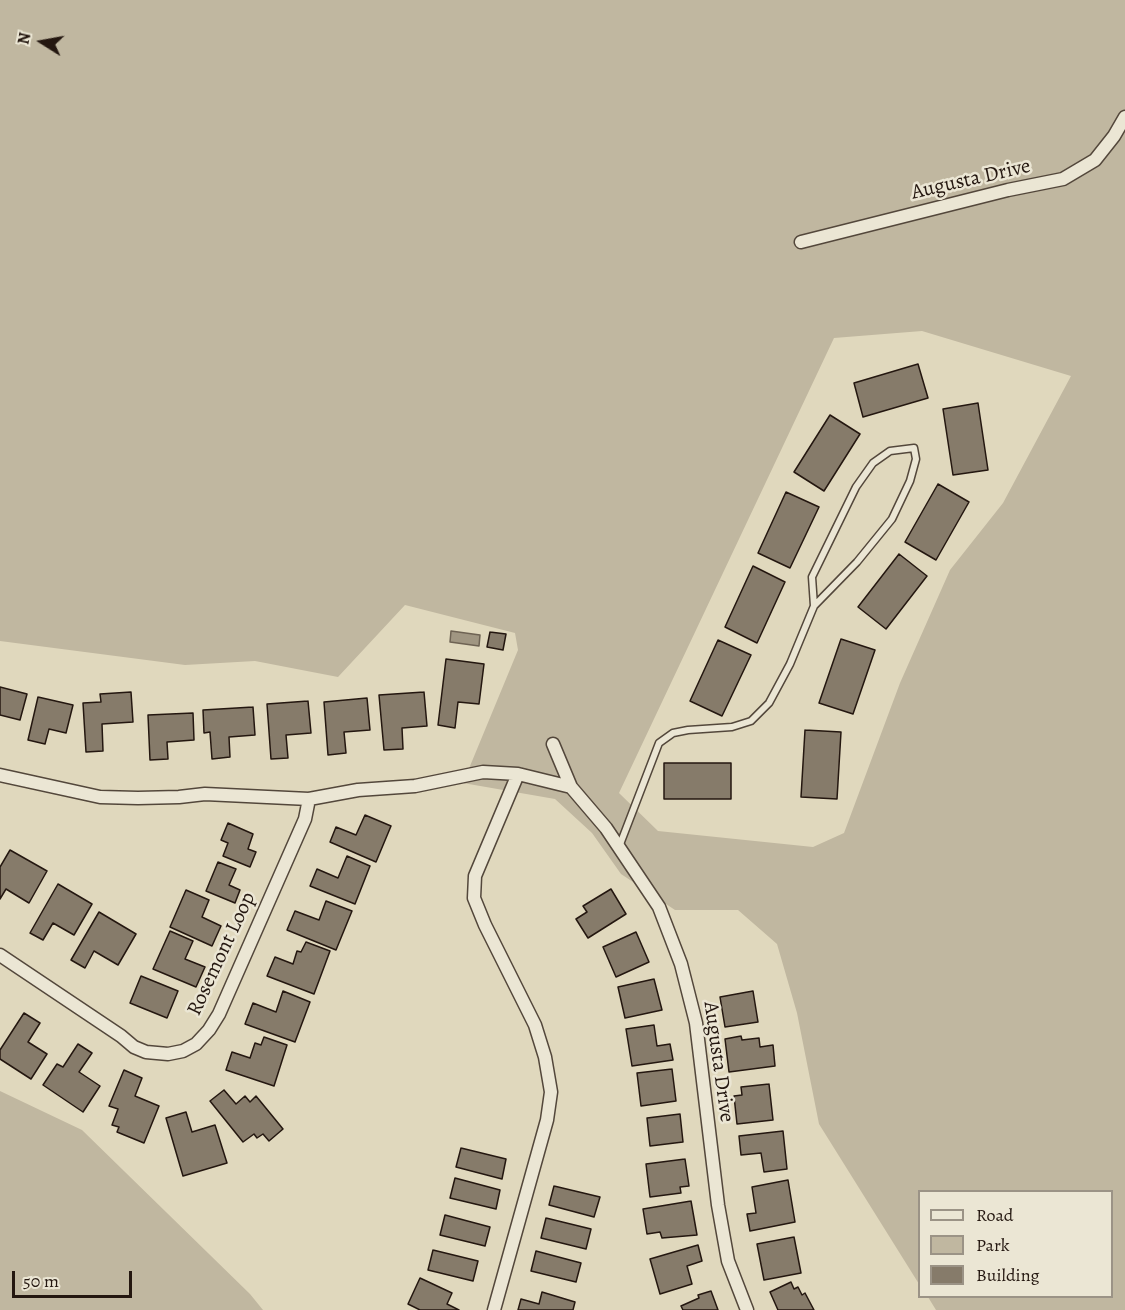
<!DOCTYPE html>
<html>
<head>
<meta charset="utf-8">
<style>
	body { margin:0 }
	#map { position:relative; width:1125px; height:1310px; overflow:hidden; background:#e0d8bd; font-family:Alegreya,serif }
	canvas { display:block }
	.legend { position:absolute; left:918px; top:1190px; width:195px; height:108px; box-sizing:border-box; background:#ebe6d4; border:2px solid #9b9386; margin:0; padding:8px 10px; list-style:none; font-size:18px; color:#241710 }
	.legend li { display:flex; align-items:center; gap:12px; height:30px }
	.legend b { width:30px; border:2px solid #9b9386 }
	.north { position:absolute; left:12px; top:12px; width:60px; height:60px; -webkit-text-stroke:4px #ebe6d4; paint-order:stroke; rotate:281deg; font-size:16px; font-weight:700; line-height:24px; text-align:center; color:#241710 }
	.north::after { content:''; display:block; margin:auto; width:21px; height:27px; background:#241710; clip-path:polygon(50% 0,100% 100%,50% 72%,0 100%) }
	.scale { position:absolute; left:12px; top:1271px; width:120px; height:27px; box-sizing:border-box; border:3px solid #241710; border-top:0; padding-left:8px; font-size:18px; line-height:21px; white-space:nowrap; color:#241710; -webkit-text-stroke:4px #ebe6d4; paint-order:stroke }
</style>
</head>
<body>
<div id="map">
<canvas width="1125" height="1310"></canvas>
<ul class="legend">
<li><b style="height:8px;background:#ebe6d4"></b>Road</li>
<li><b style="height:16px;background:#c0b7a0"></b>Park</li>
<li><b style="height:16px;background:#867b6a"></b>Building</li>
</ul>
<div class="north">N</div>
<div class="scale">50 m</div>
</div>
<script>
const ctx = document.querySelector('canvas').getContext('2d');
ctx.lineJoin = 'round';
function fill(path, color) { ctx.fillStyle = color; ctx.fill(path, 'evenodd'); }
const toPath = rows => new Path2D(rows.map(r => 'M' + r).join(''));
function strokePath(path, color, width, dash) { ctx.strokeStyle = color; ctx.lineWidth = width; ctx.lineCap = dash ? 'butt' : 'round'; ctx.setLineDash(dash || []); ctx.stroke(path); }
function write(font, color, halo, rows, align = 'center') {
  ctx.font = font + ' Alegreya,serif'; ctx.lineWidth = 5; ctx.setLineDash([]); ctx.textBaseline = 'middle'; ctx.strokeStyle = halo; ctx.fillStyle = color; for (const [text, x, y, turn = 0] of rows) {
    ctx.save(); ctx.translate(x, y); ctx.rotate((+turn || 0) * Math.PI / 180); ctx.textAlign = isNaN(turn) ? turn : align; if (halo) ctx.strokeText(text, 0, 0); ctx.fillText(text, 0, 0); ctx.restore();
  }
}
const green = toPath([
	[0,0,1125,0,1125,1310,936,1310,928,1297,1112,1296,1112,1192,920,1192,919,1284,819,1124,797,1013,777,944,738,910,675,910,621,874,592,833,555,799,463,783,518,650,515,633,405,605,338,677,255,661,185,665,0,641],
	[922,331,1071,376,1003,503,950,570,900,683,844,833,813,847,658,831,619,793,834,338],
	[0,1091,82,1130,250,1294,263,1310,0,1310]
]);
const water = toPath([
	[451,631,480,635,479,646,450,642,451,631]
]);
const building = toPath([
	[918,364,928,398,863,417,854,383,918,364],
	[978,403,988,470,953,475,943,409,978,403],
	[830,415,860,434,824,491,794,472,830,415],
	[938,484,969,502,936,560,905,542,938,484],
	[786,492,819,507,790,568,758,553,786,492],
	[899,554,927,576,886,629,858,607,899,554],
	[753,566,785,582,757,643,725,627,753,566],
	[490,632,506,634,503,650,487,647,490,632],
	[841,639,875,650,853,714,819,703,841,639],
	[718,640,751,655,722,716,690,701,718,640],
	[446,659,484,664,479,704,458,702,455,728,438,725,446,659],
	[0,687,27,694,20,720,0,715,0,687],
	[131,692,133,722,102,724,103,751,86,752,83,703,101,702,100,694,131,692],
	[424,692,427,726,402,728,403,749,384,750,379,695,424,692],
	[38,697,73,705,66,733,49,729,45,744,28,740,38,697],
	[367,698,370,730,344,732,346,753,328,755,324,702,367,698],
	[308,701,311,733,286,735,288,758,271,759,267,704,308,701],
	[253,707,255,735,229,737,230,757,212,759,210,732,204,733,203,710,253,707],
	[193,713,194,740,167,742,168,759,150,760,148,715,193,713],
	[805,730,841,732,837,799,801,797,805,730],
	[664,763,731,763,731,799,664,799,664,763],
	[365,815,391,826,376,862,330,842,336,827,356,835,365,815],
	[228,823,253,834,248,849,256,852,250,867,223,856,228,843,221,840,228,823],
	[10,850,47,871,29,903,6,889,0,899,0,867,10,850],
	[347,856,370,866,355,904,310,886,317,869,338,878,347,856],
	[218,862,236,869,229,885,240,890,235,903,206,891,218,862],
	[58,884,92,904,74,935,53,923,43,940,30,933,58,884],
	[611,889,626,914,588,938,576,919,587,912,583,906,611,889],
	[186,890,209,900,202,917,221,926,212,946,170,927,186,890],
	[326,901,352,911,336,950,287,930,295,911,319,920,326,901],
	[99,912,136,934,118,965,94,951,85,968,71,960,99,912],
	[170,931,193,941,185,959,205,967,196,987,153,969,170,931],
	[636,932,649,962,616,977,603,947,636,932],
	[306,942,330,951,314,994,267,976,275,957,293,964,297,951,301,952,306,942],
	[141,976,178,991,167,1018,130,1003,141,976],
	[654,979,662,1010,625,1018,618,987,654,979],
	[283,991,310,1002,295,1042,245,1024,253,1003,276,1012,283,991],
	[753,991,758,1022,725,1027,720,997,753,991],
	[24,1013,40,1023,28,1042,47,1054,31,1079,0,1059,0,1050,24,1013],
	[654,1025,657,1046,670,1044,673,1060,632,1066,626,1029,654,1025],
	[741,1036,742,1040,759,1038,760,1047,773,1045,775,1066,729,1072,725,1039,741,1036],
	[264,1037,287,1045,274,1086,226,1070,232,1052,250,1058,255,1043,261,1045,264,1037],
	[78,1044,92,1053,79,1072,100,1086,83,1112,43,1085,57,1064,63,1067,78,1044],
	[672,1069,676,1101,641,1106,637,1073,672,1069],
	[124,1070,142,1078,135,1096,159,1106,144,1143,117,1132,119,1127,112,1125,118,1109,109,1106,124,1070],
	[769,1084,773,1120,737,1124,734,1096,742,1095,741,1087,769,1084],
	[224,1090,236,1104,245,1096,250,1102,256,1096,283,1129,269,1141,263,1134,257,1138,254,1134,243,1142,210,1101,224,1090],
	[186,1112,192,1132,215,1125,227,1163,183,1176,166,1118,186,1112],
	[680,1114,683,1142,650,1146,647,1118,680,1114],
	[783,1131,787,1169,764,1172,761,1153,741,1155,739,1136,783,1131],
	[461,1148,506,1159,502,1179,456,1167,461,1148],
	[685,1159,689,1186,680,1187,681,1193,650,1197,646,1164,685,1159],
	[455,1178,500,1190,496,1209,450,1198,455,1178],
	[788,1180,795,1222,750,1231,747,1214,756,1213,752,1187,788,1180],
	[554,1186,600,1197,594,1217,549,1205,554,1186],
	[691,1201,697,1235,662,1238,660,1232,647,1234,643,1209,691,1201],
	[445,1215,490,1227,485,1246,440,1235,445,1215],
	[546,1218,591,1229,586,1249,541,1238,546,1218],
	[794,1237,801,1273,764,1280,757,1244,794,1237],
	[698,1245,702,1261,687,1266,692,1284,660,1294,650,1259,698,1245],
	[433,1250,478,1261,473,1281,428,1270,433,1250],
	[536,1251,581,1263,576,1282,531,1271,536,1251],
	[420,1278,452,1293,447,1304,459,1310,420,1310,408,1304,420,1278],
	[791,1282,794,1289,798,1287,802,1295,805,1293,814,1310,778,1310,770,1292,791,1282],
	[711,1291,718,1310,683,1310,681,1306,699,1298,698,1295,711,1291],
	[542,1292,575,1302,573,1310,518,1310,521,1299,539,1304,542,1292]
]);
const lane = toPath([
	[619,847,659,743,673,733,688,730,732,727,751,721,769,703,790,664,814,606,857,562,892,519,910,481,916,459,914,448,890,451,873,463,856,487,812,577,814,606]
]);
const street = toPath([
	[801,242,1008,190,1063,179,1095,160,1114,136,1125,117],
	[553,744,571,787,606,828,659,907,681,964,696,1023,718,1205,728,1261,747,1310],
	[0,775,100,797,138,798,179,797,205,794,309,799,358,790,415,786,483,772,518,774,571,787],
	[0,955,121,1036,134,1047,146,1052,168,1054,183,1051,196,1044,209,1030,219,1014,305,819,309,799],
	[494,1310,547,1120,551,1092,545,1057,535,1025,485,925,474,898,475,876,518,774]
]);
const streetNames = [
	["Augusta Drive",971,180,-13],
	["Rosemont Loop",222,954,-65],
	["Augusta Drive",718,1062,82]
];
fill(green, '#c0b7a0');
fill(water, '#a09682');
strokePath(water, '#6e6354', 1.5);
fill(building, '#867b6a');
strokePath(building, '#241710', 1.5);
strokePath(lane, '#53473b', 9);
strokePath(street, '#53473b', 15);
strokePath(lane, '#ebe6d4', 6);
strokePath(street, '#ebe6d4', 12);
write('21px', '#241710', '#ebe6d4', streetNames);
</script>
</body>
</html>
